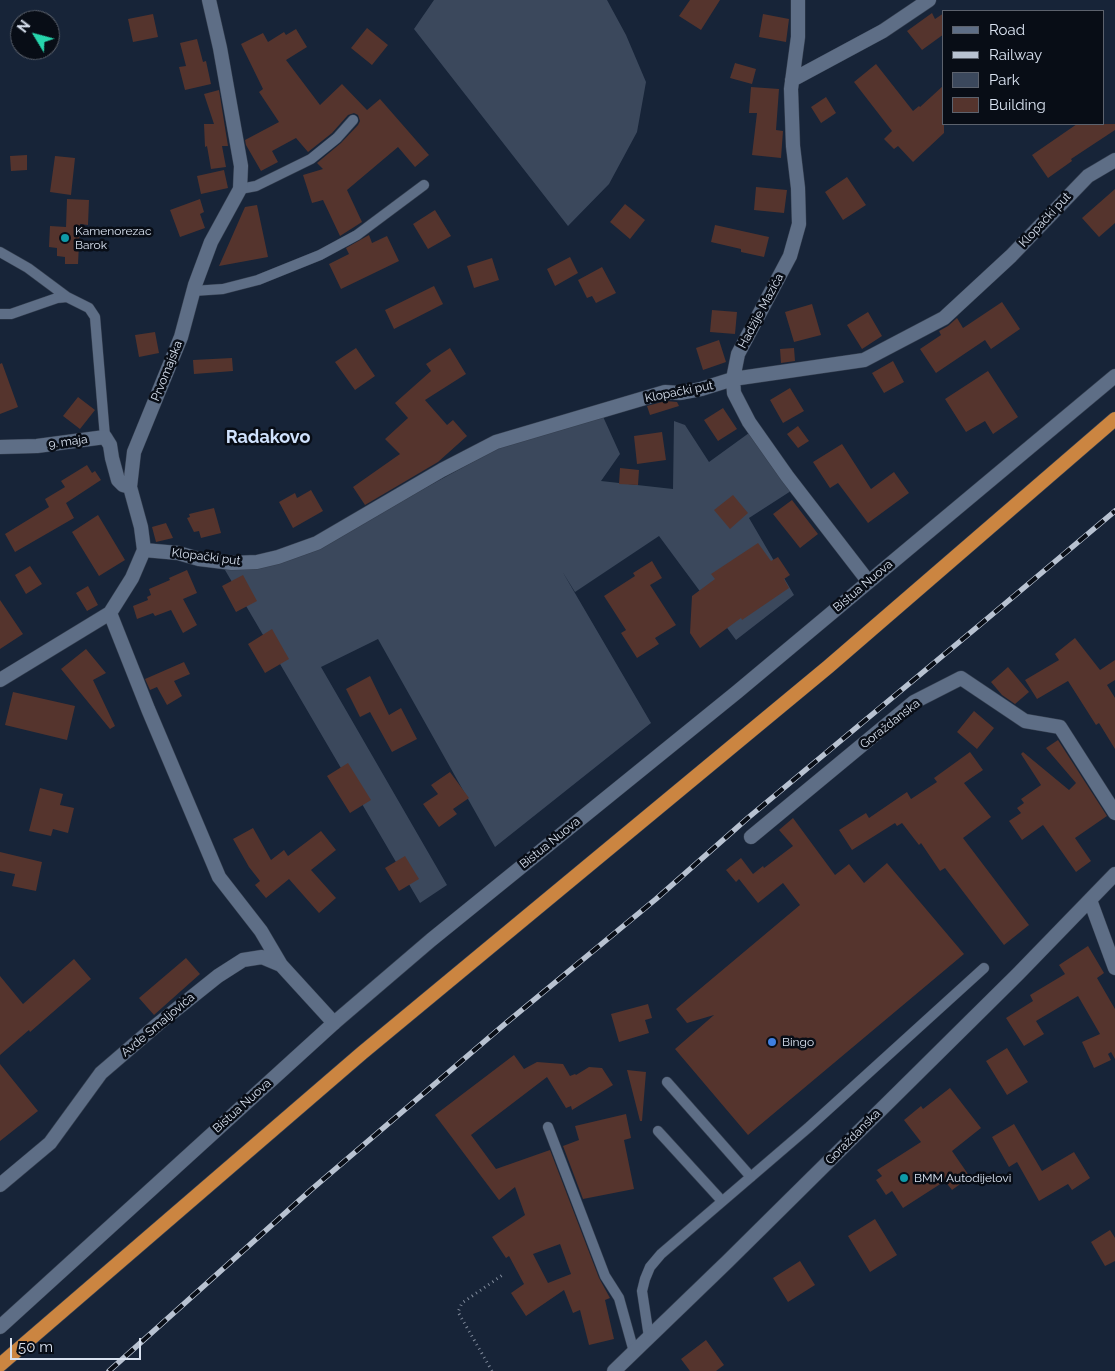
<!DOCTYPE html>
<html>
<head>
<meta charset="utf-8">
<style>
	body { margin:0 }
	#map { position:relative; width:1115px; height:1371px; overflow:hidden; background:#172438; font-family:Raleway,sans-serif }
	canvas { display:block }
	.legend { position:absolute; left:942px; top:10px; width:162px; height:115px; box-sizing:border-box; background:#080d16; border:1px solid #5c626d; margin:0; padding:6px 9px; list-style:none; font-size:15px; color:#d9e2f0 }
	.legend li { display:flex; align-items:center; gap:10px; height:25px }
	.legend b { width:25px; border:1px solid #5c626d }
	.north { position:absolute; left:10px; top:10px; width:50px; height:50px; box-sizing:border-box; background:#080d16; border:1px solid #5c626d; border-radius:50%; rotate:307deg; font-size:14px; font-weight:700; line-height:20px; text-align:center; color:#d9e2f0 }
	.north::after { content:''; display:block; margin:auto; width:18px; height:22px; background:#27d5ad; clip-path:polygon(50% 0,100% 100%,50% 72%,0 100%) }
	.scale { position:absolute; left:10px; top:1338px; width:131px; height:22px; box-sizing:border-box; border:2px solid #d9e2f0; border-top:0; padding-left:6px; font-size:15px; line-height:18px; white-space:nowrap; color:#d9e2f0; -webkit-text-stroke:4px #080d16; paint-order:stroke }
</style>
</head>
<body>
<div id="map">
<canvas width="1115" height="1371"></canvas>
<ul class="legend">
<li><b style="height:6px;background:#5e6e86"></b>Road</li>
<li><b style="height:6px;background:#b8c2d1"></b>Railway</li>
<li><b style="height:14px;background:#3b485c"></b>Park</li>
<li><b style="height:14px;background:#55342d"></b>Building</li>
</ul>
<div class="north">N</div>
<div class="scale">50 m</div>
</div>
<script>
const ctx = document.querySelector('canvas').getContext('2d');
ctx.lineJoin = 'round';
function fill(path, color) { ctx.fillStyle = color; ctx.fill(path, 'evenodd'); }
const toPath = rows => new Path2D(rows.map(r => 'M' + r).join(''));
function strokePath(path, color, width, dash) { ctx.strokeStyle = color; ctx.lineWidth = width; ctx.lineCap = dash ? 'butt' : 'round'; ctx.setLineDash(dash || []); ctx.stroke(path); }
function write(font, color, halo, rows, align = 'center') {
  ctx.font = font + ' Raleway,sans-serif'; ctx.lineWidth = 5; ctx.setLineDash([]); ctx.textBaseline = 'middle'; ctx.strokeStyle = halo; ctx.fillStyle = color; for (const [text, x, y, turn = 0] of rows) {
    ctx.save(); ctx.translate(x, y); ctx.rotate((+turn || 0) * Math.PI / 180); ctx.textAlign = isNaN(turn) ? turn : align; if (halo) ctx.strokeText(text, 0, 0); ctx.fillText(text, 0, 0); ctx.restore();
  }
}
const green = toPath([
	[434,0,607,0,626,35,646,82,637,132,609,184,568,226,414,29],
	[600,410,620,454,601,481,673,489,674,421,685,425,709,462,749,433,794,489,749,518,794,595,736,640,659,536,575,592,562,571,651,723,495,847,378,639,321,667,447,885,420,903,225,570,258,567,319,546,491,452,486,442]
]);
const building = toPath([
	[690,0,720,0,701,30,679,16],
	[932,13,935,19,944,13,944,34,922,50,907,31],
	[153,14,158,37,133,42,128,19],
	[763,14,789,19,786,42,759,37],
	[367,28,388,45,372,65,351,48],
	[296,29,307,47,286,60,320,105,342,84,367,110,380,99,429,155,415,167,398,147,347,190,362,222,340,236,323,200,312,203,303,175,323,169,317,163,341,143,358,125,360,121,358,115,354,113,348,115,332,133,308,152,296,138,272,151,278,162,261,171,246,145,245,140,279,122,259,92,263,89,241,44,263,33,268,42,284,32,286,35],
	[197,39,203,62,206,61,211,84,185,90,179,67,186,66,180,43],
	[735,63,756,69,752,84,730,78],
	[876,64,913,111,919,106,920,107,944,85,944,133,913,162,898,146,894,149,884,139,892,131,854,82],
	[751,87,779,89,776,130,783,131,781,158,752,155,757,113,749,113],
	[219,90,228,146,222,146,226,167,211,169,207,146,205,147,204,124,214,124,204,94],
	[826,97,836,113,821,123,811,107],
	[1077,124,1115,124,1115,130,1071,159,1072,161,1048,178,1032,155],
	[27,155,27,170,11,171,10,156],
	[55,156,75,158,71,195,50,192],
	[224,170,228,188,201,194,197,176],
	[847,177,866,205,843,220,825,192],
	[756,187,787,190,784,213,754,210],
	[1115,189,1115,223,1099,237,1082,218],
	[67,199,89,200,88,225,80,224,78,264,65,264,65,257,57,256,57,248,49,247,50,226,66,227],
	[200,199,204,212,200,214,205,228,180,237,170,210],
	[625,204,645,220,630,239,610,222],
	[257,205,268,257,219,266,245,207],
	[435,210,451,236,428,249,413,224],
	[715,225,769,237,764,257,741,252,741,249,711,242],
	[369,235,372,243,387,236,399,261,341,289,329,264,349,254,346,248],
	[570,257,578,273,555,286,547,269],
	[492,258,499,280,474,288,467,266],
	[602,267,616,293,596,303,592,296,587,298,578,280],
	[434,286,443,304,394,329,385,310],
	[1002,302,1020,329,991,349,985,340,936,373,920,349,941,335,939,331,948,326,957,318,963,328],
	[812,304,821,335,794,342,785,312],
	[712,310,737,312,735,334,710,332],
	[868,312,882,336,862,349,847,325],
	[155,332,159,353,139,357,135,335],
	[719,340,726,362,703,370,696,348],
	[356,348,375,376,355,390,335,362],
	[450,348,466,374,425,400,447,425,453,420,467,436,438,462,365,505,353,487,400,454,385,439,408,418,395,403,431,371,426,364],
	[794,348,795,361,781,363,780,349],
	[232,358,233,371,194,374,193,360],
	[893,361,904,382,884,393,872,373],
	[2,363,18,407,0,414,0,364],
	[988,371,1018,417,993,434,985,421,966,432,945,399],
	[790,388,804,411,783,423,770,400],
	[78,397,95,410,80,429,63,416],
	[666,401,677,402,679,406,650,415,647,406],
	[723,408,737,429,718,441,704,420],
	[798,426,809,441,798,448,787,434],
	[662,432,666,460,637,464,634,436],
	[842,444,871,489,894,472,909,493,868,523,838,483,830,488,813,462],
	[87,465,92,473,95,471,101,480,66,503,74,518,15,552,5,534,49,507,45,499,65,487,61,481],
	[620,468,639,470,638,485,619,484],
	[311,490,323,511,293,528,279,502,295,493,297,498],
	[733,495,748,513,730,529,714,510],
	[792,500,818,534,800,548,773,514],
	[214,508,221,533,201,538,199,531,194,532,187,518,190,517,189,514],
	[98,515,125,560,99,576,72,532],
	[166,523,173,538,156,542,152,527],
	[758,543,771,561,778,557,790,575,784,579,789,588,742,620,741,618,700,648,690,633,692,596,715,579,711,574],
	[652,561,662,578,650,585,676,625,655,638,659,644,637,658,621,633,626,630,604,596,635,576,633,573],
	[30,566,42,584,26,594,15,575],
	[187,570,197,593,183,599,197,625,183,633,171,610,155,616,153,613,137,619,133,606,148,600,147,597,151,595,149,589,170,580,169,578],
	[243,575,257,601,236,612,222,586],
	[88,586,98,605,87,611,76,593],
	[0,600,23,634,0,649],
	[272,629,289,659,265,673,248,644],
	[1075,638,1100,670,1115,660,1115,680,1107,685,1115,698,1115,749,1099,723,1096,725,1068,681,1037,699,1025,680,1059,660,1055,654],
	[86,649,106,673,93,680,115,726,110,729,61,669],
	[184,662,190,674,174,681,182,696,167,705,157,687,150,690,145,679],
	[1008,667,1029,692,1015,704,1002,695,991,682],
	[370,676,389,715,401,708,417,739,392,752,370,712,360,717,346,689],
	[13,692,75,706,67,740,5,725],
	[974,711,994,728,977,749,957,732],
	[1058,740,1107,816,1075,838,1091,861,1076,872,1043,825,1022,840,1009,821,1021,813,1017,808,1024,803,1021,799,1041,785,1021,754,1023,752,1069,790,1076,783,1046,748],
	[970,752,983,770,964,783,991,817,963,838,1029,925,1004,945,945,868,940,871,921,843,919,845,902,823,897,826,895,823,852,850,839,830,866,813,869,818,907,792,911,799,937,782,934,778],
	[348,763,371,800,350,813,327,776],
	[450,772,469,798,453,809,457,814,439,827,423,804,438,794,431,785],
	[40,788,63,794,60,805,74,808,68,833,53,829,51,836,29,831],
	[793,818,835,875,849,864,864,883,887,863,964,954,748,1135,675,1049,714,1015,687,1023,676,1009,800,905,783,883,758,903,739,879,736,882,726,870,741,858,753,874,763,866,764,868,793,846,779,830],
	[253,828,271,860,284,850,288,856,321,831,336,850,311,870,336,898,319,913,289,879,266,898,255,885,260,881,249,867,233,839],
	[0,852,42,862,36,891,12,886,15,874,0,871],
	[405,856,419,879,399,891,385,868],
	[1088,946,1104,973,1097,978,1115,1009,1115,1059,1111,1052,1108,1054,1111,1060,1094,1068,1082,1042,1100,1034,1078,996,1036,1021,1044,1034,1024,1046,1006,1018,1033,1001,1030,995,1065,974,1059,965],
	[186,958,200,974,154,1015,139,998],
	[74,959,91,979,30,1032,29,1030,0,1055,0,976,23,1004],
	[648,1004,652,1018,645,1020,649,1033,619,1042,611,1014],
	[1007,1048,1028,1082,1007,1095,986,1061],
	[514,1055,524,1069,537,1062,563,1064,570,1076,575,1074,576,1075,589,1067,602,1068,613,1085,572,1110,571,1106,566,1108,547,1077,471,1135,496,1169,550,1150,599,1278,610,1298,605,1300,614,1339,589,1345,580,1310,573,1313,564,1290,526,1316,511,1293,524,1284,509,1256,506,1258,492,1237,525,1215,515,1187,499,1200,435,1115],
	[560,1244,571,1274,548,1283,533,1254],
	[0,1064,38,1111,0,1141],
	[627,1070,646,1072,642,1121,640,1121],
	[950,1088,981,1128,952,1151,970,1177,952,1190,945,1181,903,1208,892,1191,886,1195,876,1180,882,1176,877,1170,921,1142,904,1120,921,1106,923,1109],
	[626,1114,631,1138,624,1140,634,1189,583,1199,563,1146,579,1140,575,1126],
	[1014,1124,1042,1171,1074,1152,1090,1178,1072,1190,1068,1184,1039,1201,1017,1162,1009,1167,992,1137],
	[875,1219,897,1255,870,1272,848,1236],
	[1110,1230,1115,1238,1115,1261,1105,1266,1091,1242],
	[800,1261,815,1285,788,1302,773,1278],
	[706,1340,724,1365,716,1371,690,1371,681,1359]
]);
const path = toPath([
	[492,1371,458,1312,462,1303,504,1274]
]);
const service = toPath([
	[240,189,256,186,311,159,337,138,353,120],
	[0,252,28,268,67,297,89,308,95,317,105,437],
	[193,291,223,289,258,280,320,255,357,235,424,185],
	[0,314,11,314,57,298,67,297],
	[667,1082,751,1177],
	[548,1127,605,1276,619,1298,634,1352],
	[658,1131,722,1201],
	[649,1337,642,1291,645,1279,650,1267,661,1254,809,1127,984,968]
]);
const minor = toPath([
	[798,0,798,37,791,89,793,146,798,188,799,224,790,256,738,354,733,379,734,393,749,422,787,476,868,581],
	[792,80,883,31,929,0],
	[0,447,37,446,105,437,110,445,112,458,118,480,123,485,130,487],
	[144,550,178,553,199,559,232,563,257,562,278,557,317,543,442,470,496,442,665,392,680,393,701,389,733,379,864,360,944,318,1011,256,1088,176,1115,160],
	[110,613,148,709,219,877,261,931,281,965],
	[0,680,110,613,132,578,144,550,141,527,130,487,134,452,181,337,195,285,211,242,240,189,241,166,220,48,209,0],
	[751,837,914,702,961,678,1025,721,1060,727,1115,813],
	[1090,900,1115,968],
	[0,1185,50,1143,101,1073,158,1024,218,976,243,960,262,957,281,965,334,1023],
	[614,1371,728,1261,1018,974,1115,874]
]);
const tertiary = toPath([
	[0,1327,334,1023,431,940,737,692,1115,376]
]);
const trunk = toPath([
	[0,1365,362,1053,828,667,1115,419]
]);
const rail = toPath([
	[109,1371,312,1189,506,1023,656,899,749,817,988,618,1115,511]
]);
const markers = [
	[65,238,5,"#0f9aa8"],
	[772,1042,5,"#3f7fe0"],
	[904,1178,5,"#0f9aa8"]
];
const streetNames = [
	["Klopački put",1045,220,-47],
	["Hadžije Mazića",761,311,-62],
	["Prvomajska",167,371,-68],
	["Klopački put",679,392,-11],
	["9. maja",68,442,-8],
	["Klopački put",206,557,7],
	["Bistua Nuova",863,586,-40],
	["Goraždanska",890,724,-38],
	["Bistua Nuova",550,843,-39],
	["Avde Smaljovića",158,1025,-40],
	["Bistua Nuova",242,1106,-42],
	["Goraždanska",853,1137,-45]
];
const poiNames = [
	["Kamenorezac",75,231],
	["Barok",75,245],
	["Bingo",782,1042],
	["BMM Autodijelovi",914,1178]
];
const districtNames = [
	["Radakovo",268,438]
];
fill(green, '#3b485c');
fill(building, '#55342d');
strokePath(service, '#364051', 11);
strokePath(minor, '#364051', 15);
strokePath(tertiary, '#364051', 15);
strokePath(trunk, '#364051', 15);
strokePath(path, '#828c9d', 3, [1, 4]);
strokePath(service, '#5e6e86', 10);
strokePath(minor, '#5e6e86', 14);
strokePath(tertiary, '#5e6e86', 14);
strokePath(trunk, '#cb8541', 14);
strokePath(rail, '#b8c2d1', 5.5);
strokePath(rail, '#080d16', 4, [11]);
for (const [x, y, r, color] of markers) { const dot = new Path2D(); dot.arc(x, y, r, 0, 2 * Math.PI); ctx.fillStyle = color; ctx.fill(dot); strokePath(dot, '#080d16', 2); }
write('12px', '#d9e2f0', '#080d16', streetNames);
write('12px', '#d9e2f0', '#080d16', poiNames, 'left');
write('bold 18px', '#d0e2fd', '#080d16', districtNames);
</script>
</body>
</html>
